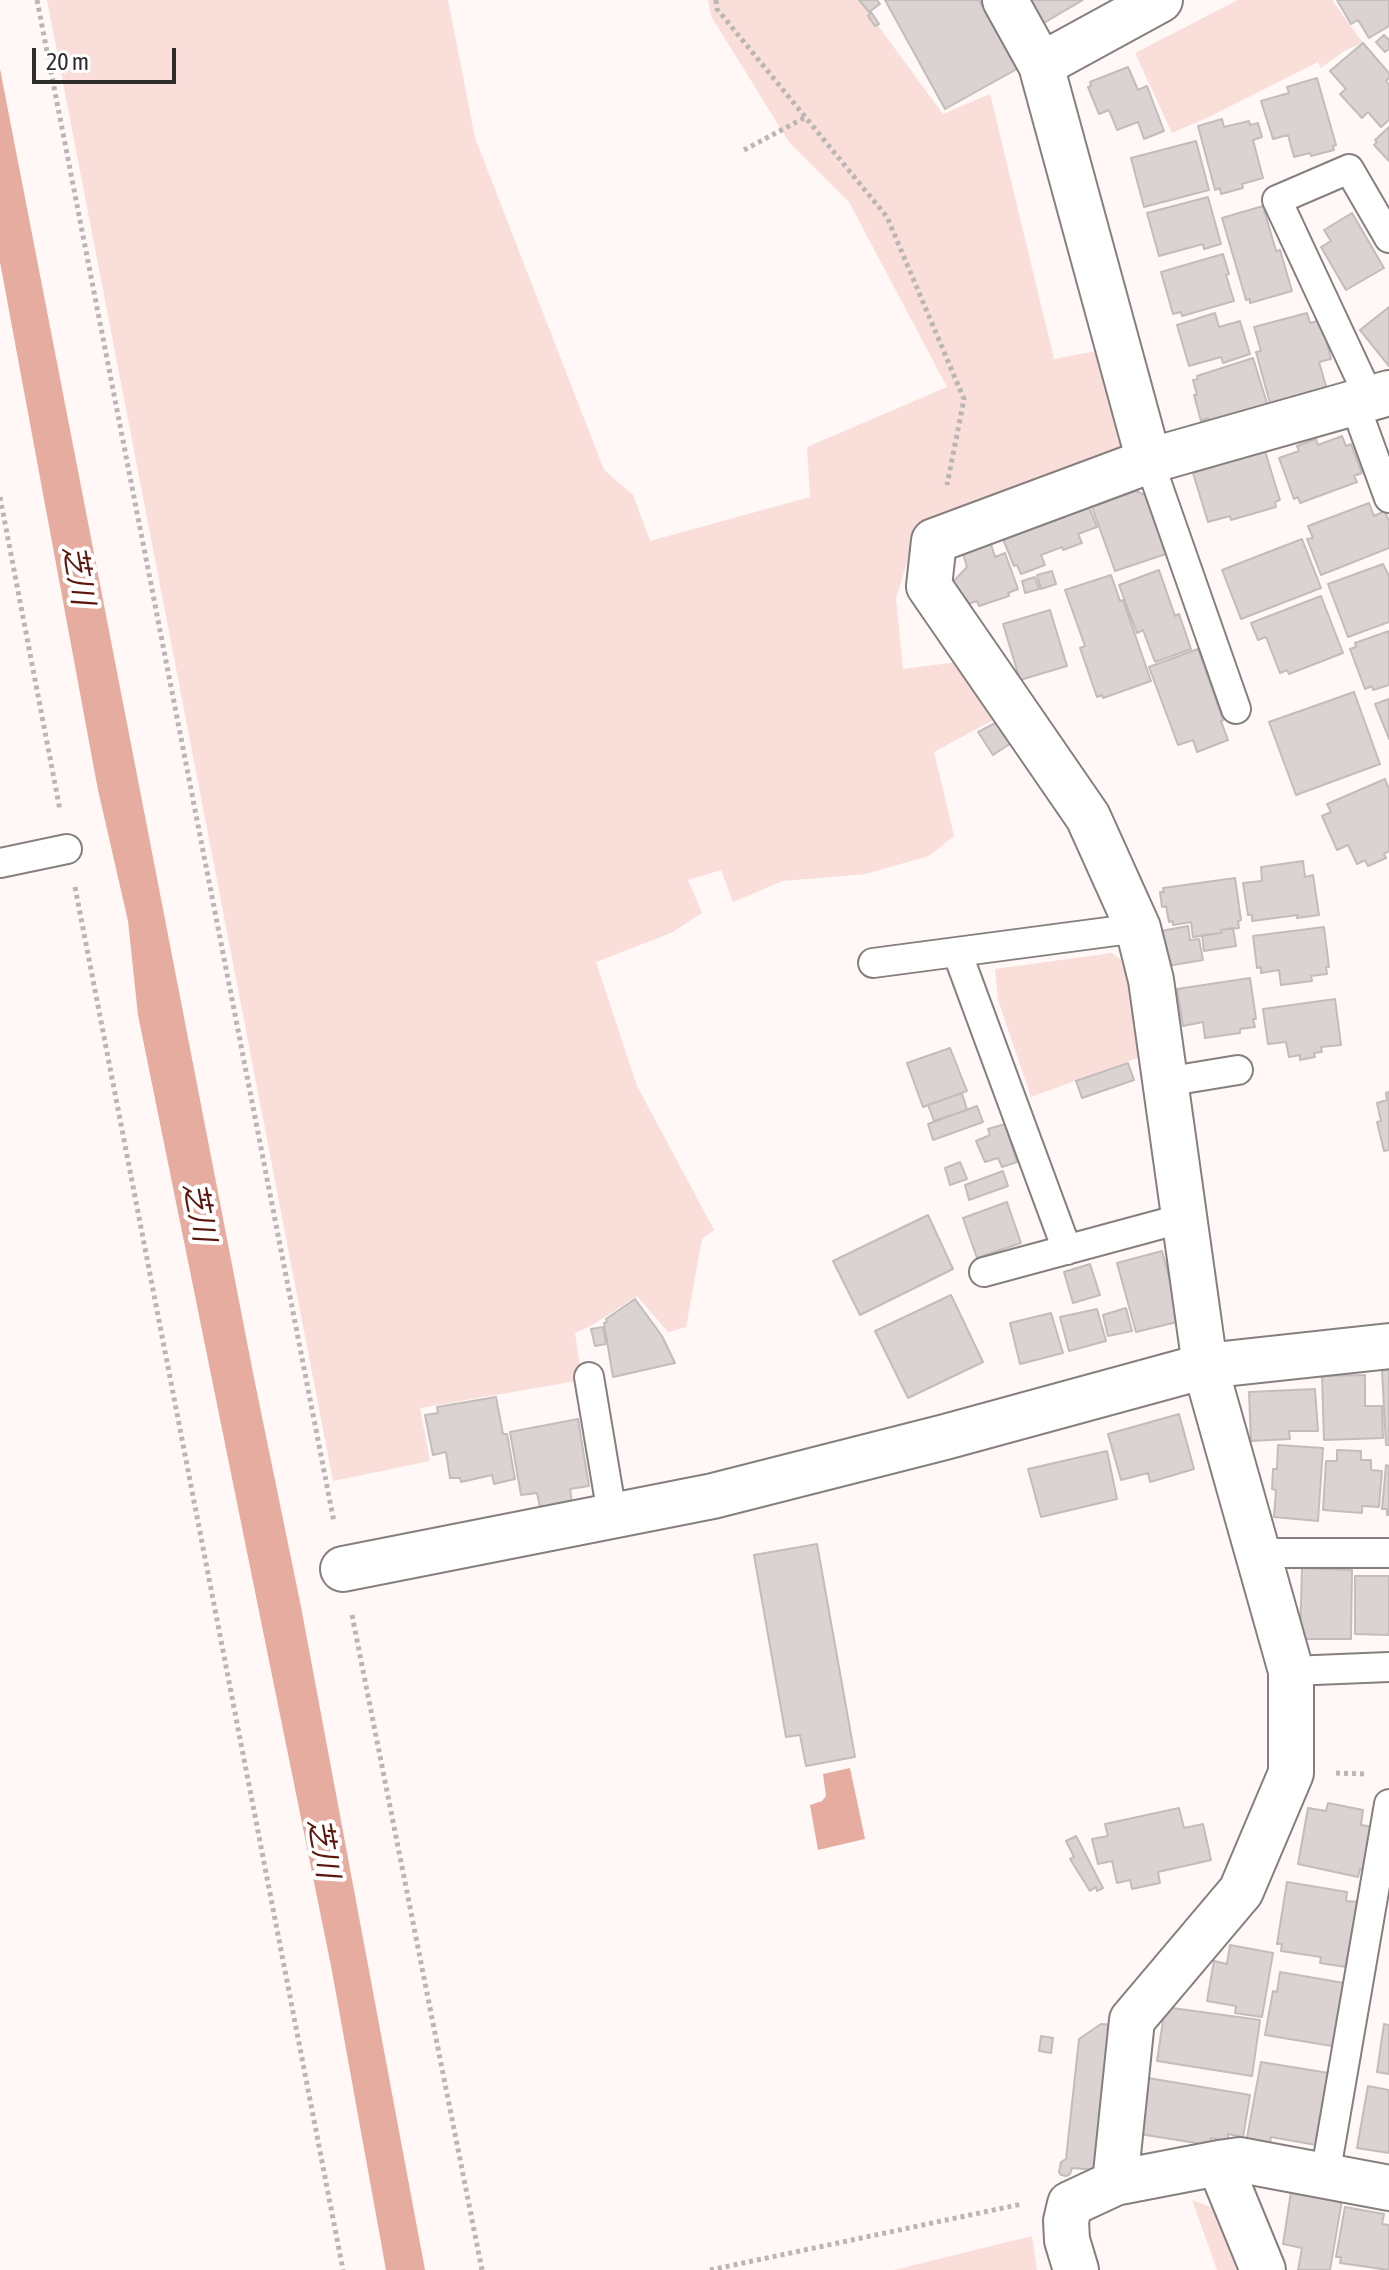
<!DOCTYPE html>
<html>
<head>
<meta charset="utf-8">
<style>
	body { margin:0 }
	#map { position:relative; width:1389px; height:2270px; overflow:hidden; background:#fff8f7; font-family:"Asap Condensed",sans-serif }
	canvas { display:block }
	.scale { position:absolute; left:32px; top:48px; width:144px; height:36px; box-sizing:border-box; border:4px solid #2f2d2c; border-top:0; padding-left:10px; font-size:24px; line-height:28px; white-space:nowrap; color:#2f2d2c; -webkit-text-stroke:6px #fff; paint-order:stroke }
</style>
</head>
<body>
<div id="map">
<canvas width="1389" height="2270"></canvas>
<div class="scale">20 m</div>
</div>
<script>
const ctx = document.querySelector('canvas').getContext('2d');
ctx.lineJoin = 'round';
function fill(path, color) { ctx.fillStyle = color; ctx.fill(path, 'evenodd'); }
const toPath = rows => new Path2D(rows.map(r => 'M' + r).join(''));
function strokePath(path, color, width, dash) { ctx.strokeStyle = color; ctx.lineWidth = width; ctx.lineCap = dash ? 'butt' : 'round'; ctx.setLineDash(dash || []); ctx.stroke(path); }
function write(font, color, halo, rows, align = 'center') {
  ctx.font = font + ' "Asap Condensed","Noto Sans JP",sans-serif'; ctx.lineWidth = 8; ctx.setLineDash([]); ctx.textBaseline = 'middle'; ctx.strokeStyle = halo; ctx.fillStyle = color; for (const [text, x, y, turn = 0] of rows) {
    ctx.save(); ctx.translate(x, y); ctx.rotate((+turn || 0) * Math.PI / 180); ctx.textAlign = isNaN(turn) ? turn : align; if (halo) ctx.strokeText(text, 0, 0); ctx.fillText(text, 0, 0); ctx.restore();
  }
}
const green = toPath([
	[47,0,448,0,475,138,604,470,633,495,650,541,810,497,807,447,947,387,849,202,789,142,711,16,708,0,859,0,943,114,990,94,1054,359,1097,351,1129,456,914,538,896,599,903,669,965,661,1004,714,934,752,954,836,929,856,865,874,783,881,733,902,721,870,688,880,702,913,671,933,596,962,637,1086,714,1230,702,1239,686,1327,668,1332,637,1296,594,1324,575,1333,582,1380,420,1408,430,1461,333,1481],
	[1238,0,1332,0,1363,43,1346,50,1321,68,1318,62,1209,117,1172,133,1135,53],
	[1112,953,1137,973,1151,1053,1031,1097,998,1000,995,969],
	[1192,2200,1221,2211,1246,2270,1217,2270],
	[1032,2236,1037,2270,894,2270]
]);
const water = toPath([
	[0,69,253,1373,301,1607,425,2270,386,2270,331,1966,138,1015,128,921,98,790,0,262],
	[850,1768,865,1839,818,1850,810,1805,822,1801,826,1796,823,1774]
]);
const building = toPath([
	[859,0,877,0,880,4,869,12,859,0],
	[885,0,979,0,1017,69,945,109,885,0],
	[1028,0,1083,0,1042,24,1028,0],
	[1337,0,1389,0,1389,26,1369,38,1358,20,1351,24,1337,0],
	[871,12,879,24,875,26,868,16,871,12],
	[1384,35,1389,40,1389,49,1385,52,1376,42,1384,35],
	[1363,43,1389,73,1389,78,1386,81,1389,85,1389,120,1381,127,1368,112,1362,118,1340,94,1346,89,1330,71,1363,43],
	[1128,67,1138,90,1147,86,1164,131,1144,139,1138,122,1117,130,1109,110,1099,114,1088,87,1091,86,1090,82,1128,67],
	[1317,78,1336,145,1333,146,1334,150,1311,156,1310,153,1294,157,1288,135,1273,139,1261,101,1289,93,1287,87,1317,78],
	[1222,119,1224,127,1249,121,1250,125,1258,123,1262,137,1253,140,1263,178,1242,184,1243,188,1221,194,1220,188,1215,190,1198,126,1222,119],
	[1389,127,1389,161,1374,145,1377,142,1375,140,1389,127],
	[1196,141,1209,190,1144,207,1131,158,1196,141],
	[1208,197,1221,244,1204,249,1203,244,1159,256,1147,213,1208,197],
	[1263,206,1276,251,1280,250,1292,291,1250,303,1250,299,1246,300,1222,218,1263,206],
	[1352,213,1384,268,1346,290,1321,247,1331,241,1324,230,1352,213],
	[1223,254,1229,274,1226,275,1234,301,1182,316,1181,312,1173,314,1161,272,1223,254],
	[1389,307,1389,366,1360,330,1389,307],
	[1215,313,1219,327,1240,321,1250,354,1223,363,1221,357,1189,366,1177,325,1215,313],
	[1307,313,1310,323,1321,320,1331,359,1319,362,1328,393,1271,407,1256,352,1261,351,1254,327,1307,313],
	[1253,358,1270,413,1210,424,1208,418,1201,421,1194,395,1197,395,1193,380,1198,379,1197,376,1253,358],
	[1342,436,1346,446,1351,444,1362,473,1354,476,1357,482,1300,503,1298,497,1294,499,1279,458,1299,451,1297,446,1316,439,1318,445,1342,436],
	[1265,451,1280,500,1275,502,1276,507,1231,520,1230,516,1208,522,1193,473,1265,451],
	[1136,491,1145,495,1166,554,1115,571,1092,507,1136,491],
	[1084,495,1097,527,1078,534,1082,543,1063,550,1062,547,1041,555,1045,565,1021,574,1017,565,1014,566,997,524,1084,495],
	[1369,503,1374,516,1385,511,1389,522,1389,548,1321,575,1307,539,1313,538,1308,526,1369,503],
	[988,535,995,557,1005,553,1018,589,1008,593,1009,596,979,606,977,601,965,605,951,584,967,567,961,547,988,535],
	[1302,539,1321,588,1241,619,1222,570,1302,539],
	[1383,564,1389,576,1389,622,1348,637,1328,584,1383,564],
	[1159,570,1175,616,1179,614,1191,649,1155,662,1143,630,1137,633,1119,585,1159,570],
	[1052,571,1056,584,1041,589,1037,575,1052,571],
	[1111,575,1120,601,1123,600,1151,681,1103,698,1102,695,1097,697,1080,648,1085,646,1065,590,1111,575],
	[1035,577,1039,589,1025,593,1022,581,1035,577],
	[1321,596,1343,653,1289,674,1287,670,1280,673,1266,637,1258,640,1251,623,1321,596],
	[1050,610,1067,666,1020,680,1003,624,1050,610],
	[1389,631,1389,685,1373,690,1372,686,1365,689,1350,649,1356,647,1355,643,1389,631],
	[1198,649,1223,720,1221,721,1228,740,1197,752,1193,740,1178,745,1149,667,1198,649],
	[1354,692,1380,764,1296,795,1269,722,1354,692],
	[1389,699,1389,739,1375,704,1389,699],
	[1003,719,1016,740,993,755,978,732,1003,719],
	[1385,779,1389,789,1389,851,1384,854,1386,858,1368,866,1365,860,1357,864,1348,845,1337,850,1322,816,1331,812,1327,804,1385,779],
	[1303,861,1305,877,1313,875,1319,915,1297,918,1298,915,1252,921,1252,915,1248,915,1243,883,1262,881,1261,867,1303,861],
	[1235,878,1241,920,1238,921,1239,928,1221,930,1222,933,1193,937,1191,922,1173,925,1173,921,1169,922,1166,906,1162,907,1160,892,1164,892,1163,888,1235,878],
	[1188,926,1190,940,1199,939,1203,960,1167,966,1161,931,1188,926],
	[1324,927,1329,967,1326,967,1327,974,1311,976,1312,981,1281,985,1279,970,1261,973,1261,967,1257,968,1253,936,1324,927],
	[1233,928,1236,946,1204,951,1202,935,1222,933,1221,930,1233,928],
	[1250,978,1256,1019,1253,1019,1255,1027,1240,1029,1240,1033,1205,1038,1203,1022,1183,1026,1177,989,1250,978],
	[1335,999,1341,1045,1321,1047,1322,1052,1314,1053,1315,1057,1300,1060,1300,1055,1289,1057,1286,1042,1268,1044,1263,1009,1335,999],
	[950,1048,967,1091,923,1107,907,1063,950,1048],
	[1128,1063,1134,1080,1082,1098,1076,1081,1128,1063],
	[1389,1092,1389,1150,1384,1151,1377,1122,1381,1121,1377,1103,1387,1100,1386,1093,1389,1092],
	[962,1093,967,1110,934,1121,928,1105,962,1093],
	[977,1106,983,1122,933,1140,928,1124,977,1106],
	[1005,1124,1017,1162,1002,1167,998,1158,985,1162,976,1141,990,1135,988,1129,1005,1124],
	[960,1162,967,1179,950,1185,945,1168,960,1162],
	[1003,1171,1008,1186,969,1200,965,1185,1003,1171],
	[1007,1202,1021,1243,977,1258,963,1218,1007,1202],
	[928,1215,953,1269,860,1315,833,1261,928,1215],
	[1162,1251,1181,1321,1136,1332,1117,1263,1162,1251],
	[1090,1264,1100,1295,1073,1303,1064,1272,1090,1264],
	[951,1295,983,1362,908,1398,875,1331,951,1295],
	[635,1299,662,1336,675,1363,613,1377,604,1323,607,1322,606,1319,635,1299],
	[1126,1308,1132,1331,1108,1336,1103,1315,1126,1308],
	[1097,1309,1106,1341,1069,1351,1060,1317,1097,1309],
	[1051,1313,1063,1353,1020,1364,1010,1323,1051,1313],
	[603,1327,606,1344,595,1346,591,1329,603,1327],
	[1382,1370,1389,1370,1389,1445,1386,1445,1382,1370],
	[1365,1375,1365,1406,1382,1406,1383,1438,1324,1440,1322,1376,1365,1375],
	[1315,1389,1318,1431,1289,1431,1290,1439,1251,1441,1249,1392,1315,1389],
	[496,1397,503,1434,507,1434,515,1479,494,1484,492,1475,461,1482,460,1478,450,1478,446,1452,433,1455,425,1415,438,1413,437,1407,496,1397],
	[1179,1414,1194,1469,1150,1482,1148,1473,1121,1480,1108,1434,1179,1414],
	[578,1419,589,1486,570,1489,572,1503,540,1507,537,1493,521,1495,510,1432,578,1419],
	[1278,1445,1323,1448,1318,1521,1274,1517,1276,1490,1272,1489,1273,1469,1277,1469,1278,1445],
	[1337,1450,1361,1451,1361,1460,1371,1460,1371,1470,1382,1471,1379,1507,1362,1506,1362,1513,1323,1510,1326,1461,1337,1461,1337,1450],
	[1107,1451,1117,1499,1041,1517,1028,1469,1107,1451],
	[1386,1465,1389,1466,1389,1515,1387,1515,1387,1509,1382,1509,1386,1465],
	[817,1544,855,1757,806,1766,800,1735,786,1737,754,1555,817,1544],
	[1302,1568,1352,1570,1351,1639,1300,1639,1302,1568],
	[1355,1576,1389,1576,1389,1635,1355,1634,1355,1576],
	[1328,1803,1363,1810,1361,1825,1374,1827,1366,1870,1360,1869,1358,1877,1298,1864,1308,1808,1326,1811,1328,1803],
	[1179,1808,1184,1828,1203,1824,1211,1860,1158,1872,1160,1883,1132,1889,1130,1880,1117,1883,1112,1861,1098,1864,1092,1839,1108,1836,1105,1824,1179,1808],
	[1076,1836,1103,1888,1097,1891,1096,1887,1090,1891,1070,1859,1074,1857,1066,1841,1076,1836],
	[1287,1882,1347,1892,1346,1901,1360,1902,1352,1954,1348,1954,1346,1967,1320,1963,1321,1957,1281,1951,1282,1944,1277,1944,1287,1882],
	[1230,1945,1273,1953,1262,2017,1235,2013,1236,2006,1207,2001,1214,1961,1227,1964,1230,1945],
	[1280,1972,1350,1984,1344,2048,1265,2035,1273,1991,1277,1992,1280,1972],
	[1165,2007,1260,2020,1252,2076,1157,2061,1165,2007],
	[1101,2024,1112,2025,1096,2170,1072,2168,1070,2174,1066,2176,1061,2175,1059,2172,1061,2162,1066,2159,1079,2039,1101,2024],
	[1384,2024,1389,2025,1389,2074,1377,2072,1384,2024],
	[1041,2036,1053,2038,1051,2053,1039,2051,1041,2036],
	[1261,2062,1335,2074,1322,2146,1271,2137,1269,2148,1246,2143,1261,2062],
	[1142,2077,1250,2095,1243,2137,1228,2134,1228,2141,1211,2138,1209,2145,1133,2133,1142,2077],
	[1368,2086,1389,2090,1389,2153,1357,2148,1368,2086],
	[1291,2192,1342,2200,1330,2270,1298,2270,1302,2248,1283,2244,1291,2192],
	[1345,2207,1384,2214,1382,2224,1389,2225,1389,2270,1340,2263,1341,2257,1336,2257,1345,2207]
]);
const path = toPath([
	[37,0,334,1522],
	[716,0,717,9,887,217,964,399,947,485],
	[744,150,804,118],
	[0,497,60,810],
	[75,887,343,2270],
	[352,1615,482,2270],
	[1336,1773,1366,1774],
	[710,2270,1022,2204]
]);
const service = toPath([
	[1370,399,1277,200,1349,169,1389,238],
	[1355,405,1389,498],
	[1149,461,1236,709],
	[0,863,67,849],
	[957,952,1067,1250],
	[873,963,1138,928],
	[1165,1082,1238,1070],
	[984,1272,1184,1218],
	[589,1377,612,1514],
	[1257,1553,1389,1553],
	[1291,1671,1389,1667],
	[1325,2176,1389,1804]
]);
const minor = toPath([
	[1005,0,1041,65],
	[1149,461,1041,65,1160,0],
	[343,1569,713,1496,945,1437,1205,1366,1389,1346],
	[1219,2163,1240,2160,1389,2188],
	[1115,2183,1132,2020,1241,1891,1291,1773,1291,1671,1205,1366,1151,980,1138,928,1088,817,929,586,934,541,1149,461,1389,393],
	[1076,2270,1067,2240,1066,2221,1070,2204,1115,2183,1219,2163,1263,2270]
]);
const waterNames = [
	["芝川",78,575,80],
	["芝川",199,1212,79],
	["芝川",323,1848,80]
];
fill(green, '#faded9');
fill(water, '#e7aca0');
fill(building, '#dad3d2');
strokePath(building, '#c2bcbb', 2);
strokePath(service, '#857f7e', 32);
strokePath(minor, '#857f7e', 48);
strokePath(path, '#bbb6b5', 5, [4, 4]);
strokePath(service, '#fff', 28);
strokePath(minor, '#fff', 44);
write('italic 30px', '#5d180e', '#fff', waterNames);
</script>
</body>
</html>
